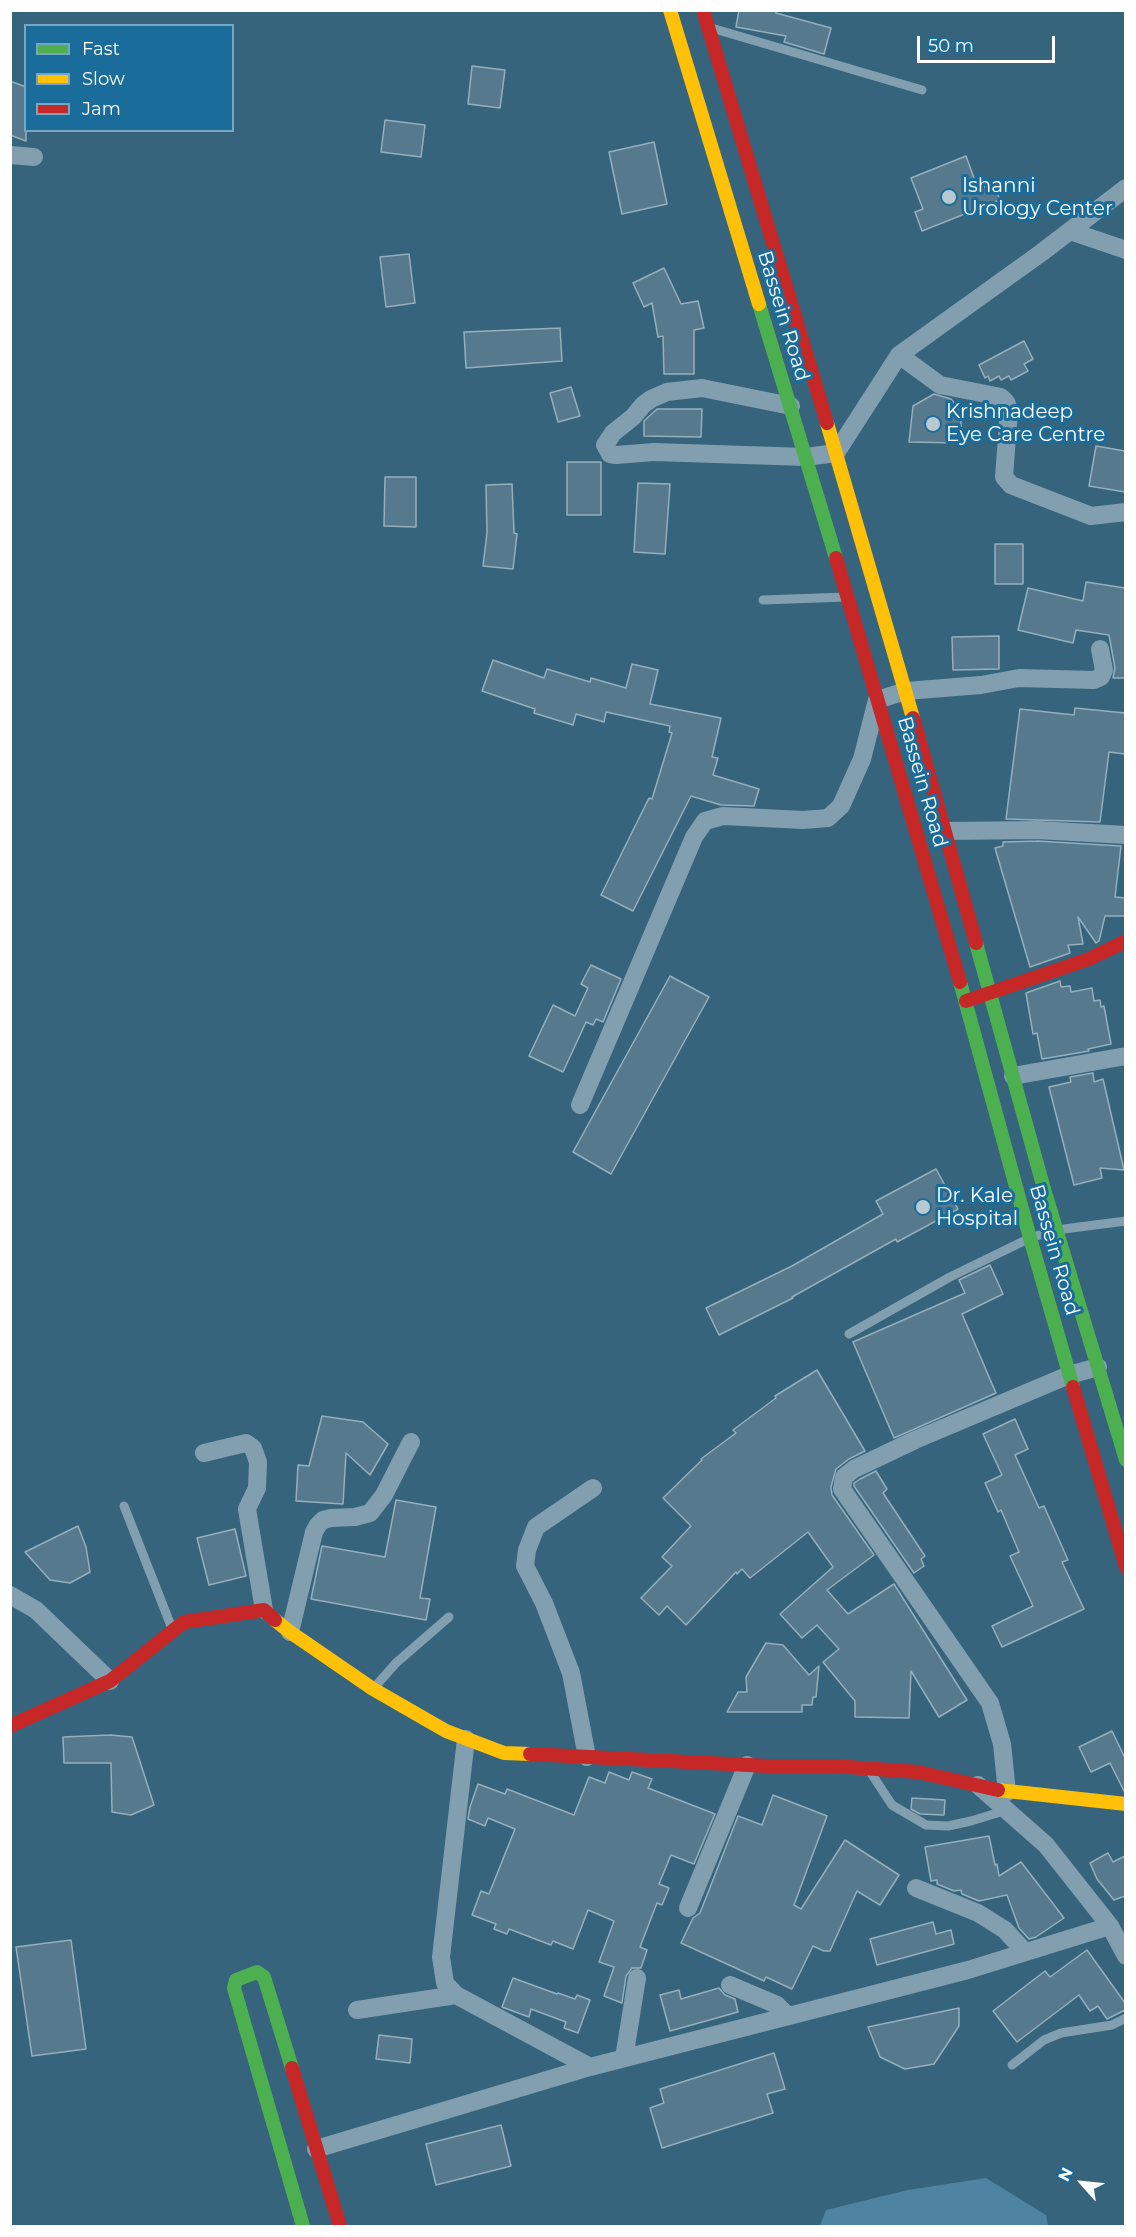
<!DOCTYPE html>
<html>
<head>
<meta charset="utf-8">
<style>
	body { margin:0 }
	#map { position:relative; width:1136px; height:2237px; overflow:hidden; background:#37647d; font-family:Montserrat,sans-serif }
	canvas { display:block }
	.frame { position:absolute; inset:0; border:12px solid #fff; pointer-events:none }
	.legend { position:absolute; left:24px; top:24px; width:210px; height:108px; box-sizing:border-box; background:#1a6c9a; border:2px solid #76a7c2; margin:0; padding:8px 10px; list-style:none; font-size:18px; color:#fff }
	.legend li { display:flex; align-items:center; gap:12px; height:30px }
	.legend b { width:30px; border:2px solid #76a7c2 }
	.north { position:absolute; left:1052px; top:2153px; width:60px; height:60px; -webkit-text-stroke:4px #1a6c9a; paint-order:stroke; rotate:297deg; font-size:16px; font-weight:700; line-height:24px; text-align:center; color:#fff }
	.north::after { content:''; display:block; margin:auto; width:21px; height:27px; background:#fff; clip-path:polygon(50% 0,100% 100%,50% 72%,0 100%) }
	.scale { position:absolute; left:917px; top:36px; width:138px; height:27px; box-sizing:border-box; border:3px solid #fff; border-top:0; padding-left:8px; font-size:18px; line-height:21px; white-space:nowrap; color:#fff; -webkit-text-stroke:4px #1a6c9a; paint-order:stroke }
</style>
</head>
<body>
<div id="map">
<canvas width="1136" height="2237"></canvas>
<div class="frame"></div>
<ul class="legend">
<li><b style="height:8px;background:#4caf50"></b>Fast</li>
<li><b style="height:8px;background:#ffc107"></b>Slow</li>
<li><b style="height:8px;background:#c62828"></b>Jam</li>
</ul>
<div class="north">N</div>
<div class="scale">50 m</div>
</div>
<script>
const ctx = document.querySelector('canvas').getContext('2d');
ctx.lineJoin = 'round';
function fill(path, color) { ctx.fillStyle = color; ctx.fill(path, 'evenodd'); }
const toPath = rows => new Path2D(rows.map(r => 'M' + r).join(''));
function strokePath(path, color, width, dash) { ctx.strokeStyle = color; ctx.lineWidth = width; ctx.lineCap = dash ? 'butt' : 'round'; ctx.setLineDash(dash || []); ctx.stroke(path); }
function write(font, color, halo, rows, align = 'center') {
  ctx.font = font + ' Montserrat,sans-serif'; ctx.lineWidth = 6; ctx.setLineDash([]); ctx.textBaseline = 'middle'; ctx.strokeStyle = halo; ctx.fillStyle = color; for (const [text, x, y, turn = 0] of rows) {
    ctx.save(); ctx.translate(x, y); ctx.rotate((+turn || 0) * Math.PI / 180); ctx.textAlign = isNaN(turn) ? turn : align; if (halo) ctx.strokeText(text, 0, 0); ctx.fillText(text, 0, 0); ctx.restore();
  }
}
const water = toPath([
	[986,2178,1046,2215,1048,2226,820,2226,826,2210,908,2190]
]);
const building = toPath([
	[739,10,776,10,776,13,831,28,824,54,784,42,786,36,736,27,739,10],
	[472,66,505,70,500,108,468,104,472,66],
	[10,81,26,87,26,141,10,135,10,81],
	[385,120,425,125,421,157,381,152,385,120],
	[654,142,667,204,622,214,609,152,654,142],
	[966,156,978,189,993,184,1000,200,922,231,915,212,923,209,911,178,966,156],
	[409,254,415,303,386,307,380,257,409,254],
	[664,268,681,304,698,301,704,328,694,330,694,374,664,374,663,336,658,337,652,303,644,307,633,283,664,268],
	[560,328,562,361,466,368,464,332,560,328],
	[1024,341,1033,359,1024,364,1028,371,1011,380,1009,376,1001,380,999,376,990,381,988,376,985,378,979,365,1024,341],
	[571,387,580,416,558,422,550,393,571,387],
	[934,394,951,399,961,411,961,443,909,442,913,406,934,394],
	[657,409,702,409,701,437,644,436,644,421,657,409],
	[1096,446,1125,451,1125,492,1089,486,1096,446],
	[567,462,601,462,601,515,567,515,567,462],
	[385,477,416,477,416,527,384,526,385,477],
	[638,483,670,484,665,554,634,552,638,483],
	[512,484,514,533,517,534,513,569,483,566,487,533,486,485,512,484],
	[995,544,1023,544,1023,584,995,584,995,544],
	[1086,582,1125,588,1125,678,1113,678,1115,668,1109,635,1076,630,1073,643,1018,630,1028,588,1083,601,1086,582],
	[999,636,999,669,953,670,952,637,999,636],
	[493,660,544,678,547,669,590,682,591,678,626,688,632,664,658,670,650,704,721,718,712,757,718,758,713,775,759,789,754,806,721,805,691,796,633,911,601,895,649,798,652,799,672,733,669,732,670,726,606,712,604,722,576,714,573,725,534,713,535,709,482,691,493,660],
	[1075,708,1125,713,1125,754,1109,752,1100,822,1006,819,1020,709,1074,715,1075,708],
	[1037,841,1121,846,1115,897,1125,898,1125,916,1105,916,1099,941,1096,943,1078,917,1083,944,1068,945,1070,953,1030,967,995,848,1003,846,1003,842,1037,841],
	[591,965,621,979,603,1022,596,1019,593,1025,586,1022,563,1072,529,1056,553,1005,575,1016,588,988,581,984,591,965],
	[670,976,709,997,611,1174,573,1152,670,976],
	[1060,981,1061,987,1070,986,1071,992,1092,988,1094,1001,1100,1000,1101,1007,1104,1006,1111,1044,1088,1049,1089,1051,1042,1059,1037,1033,1033,1034,1026,993,1060,981],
	[1093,1073,1094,1082,1103,1079,1124,1170,1100,1168,1102,1178,1074,1185,1049,1087,1071,1082,1070,1077,1093,1073],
	[936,1169,958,1209,897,1242,896,1239,792,1297,793,1298,719,1335,706,1308,792,1266,883,1214,876,1201,936,1169],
	[990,1265,1003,1294,962,1314,996,1393,894,1438,853,1342,965,1293,959,1280,990,1265],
	[817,1370,865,1451,849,1459,836,1469,831,1487,832,1495,874,1555,827,1590,848,1614,894,1584,967,1700,939,1717,911,1671,909,1718,855,1717,855,1701,823,1662,839,1649,817,1625,802,1638,780,1614,833,1567,808,1532,750,1578,742,1569,737,1574,736,1572,686,1625,667,1606,659,1615,641,1598,672,1566,662,1557,691,1526,663,1498,702,1460,701,1459,736,1433,733,1430,776,1398,775,1396,817,1370],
	[322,1416,363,1422,388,1444,370,1475,346,1453,343,1504,296,1501,298,1465,309,1466,322,1416],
	[1015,1419,1028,1449,1015,1455,1039,1508,1044,1506,1068,1560,1062,1562,1084,1609,1002,1647,992,1626,1033,1606,1010,1556,1019,1552,1001,1510,998,1512,985,1483,1002,1475,983,1434,1015,1419],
	[876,1471,887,1489,883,1493,925,1556,921,1559,924,1566,914,1573,854,1486,854,1483,860,1479,876,1471],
	[396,1500,436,1507,420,1598,430,1599,426,1620,311,1599,322,1546,385,1557,396,1500],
	[78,1526,86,1547,90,1572,70,1583,50,1580,25,1552,78,1526],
	[235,1529,246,1576,209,1585,197,1538,235,1529],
	[766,1643,783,1645,809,1675,819,1666,816,1697,813,1697,812,1705,802,1705,802,1712,727,1712,738,1692,747,1692,746,1677,766,1643],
	[1112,1731,1125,1758,1125,1793,1110,1763,1091,1772,1079,1747,1112,1731],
	[110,1735,132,1737,154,1805,131,1815,112,1812,111,1763,64,1763,63,1737,110,1735],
	[609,1772,629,1780,632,1772,652,1779,648,1788,715,1814,694,1864,671,1855,659,1884,669,1888,662,1905,657,1903,640,1947,647,1950,641,1968,632,1968,626,1976,622,2003,604,1996,614,1967,599,1962,614,1921,588,1910,573,1949,553,1941,551,1945,509,1929,507,1934,494,1929,496,1924,472,1915,481,1891,489,1894,515,1829,488,1818,485,1826,468,1819,470,1807,478,1784,505,1794,507,1789,574,1815,589,1777,605,1783,609,1772],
	[773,1795,827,1816,794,1905,801,1909,845,1840,899,1875,880,1905,857,1891,830,1951,824,1951,813,1946,792,1989,766,1977,764,1981,681,1943,693,1918,700,1913,738,1816,762,1825,773,1795],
	[912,1798,945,1800,944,1815,920,1814,911,1809,912,1798],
	[989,1836,995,1865,997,1864,999,1876,1021,1862,1064,1918,1036,1937,1029,1939,1019,1928,1007,1895,979,1901,962,1894,961,1890,954,1891,937,1884,937,1880,931,1881,925,1847,989,1836],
	[1108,1853,1113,1862,1125,1856,1125,1896,1114,1900,1097,1879,1090,1863,1108,1853],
	[933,1922,936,1934,951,1930,954,1944,877,1965,870,1939,933,1922],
	[71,1940,86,2049,32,2056,16,1947,71,1940],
	[1087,1950,1125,2003,1125,2010,1107,2019,1098,2006,1090,2011,1079,1995,1017,2042,993,2011,1045,1971,1050,1977,1087,1950],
	[513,1978,557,1994,558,1993,575,1999,577,1995,590,2000,578,2033,564,2028,566,2022,531,2009,529,2017,502,2007,513,1978],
	[719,1988,725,1995,735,1999,738,2012,670,2031,660,1995,679,1990,681,1999,719,1988],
	[959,2008,959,2026,934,2064,905,2069,880,2057,868,2027,959,2008],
	[379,2035,412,2039,410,2063,376,2059,379,2035],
	[774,2053,785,2089,767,2094,773,2113,662,2148,650,2108,664,2103,660,2089,774,2053],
	[501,2125,511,2166,436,2185,426,2144,501,2125]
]);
const lane = toPath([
	[708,27,922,90],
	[763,600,847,597],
	[849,1334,950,1277,1030,1238,1056,1230,1126,1221],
	[124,1506,173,1631],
	[373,1689,396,1663,449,1617],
	[869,1770,892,1805,926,1825,948,1826,971,1821,1007,1810],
	[1012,2065,1044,2040,1061,2033,1112,2025,1126,2018]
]);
const street = toPath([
	[10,155,34,157],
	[1070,231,1126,250],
	[899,355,940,385,1001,397,1006,402,1009,410,1004,477,1011,485,1091,516,1126,512],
	[791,406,702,388,667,392,651,399,643,405,633,417,613,433,605,445,610,454,616,455,654,452,806,457,836,453,899,355,1041,253,1126,188],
	[944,831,1037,830,1126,835],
	[1013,1076,1126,1056],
	[580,1105,694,837,705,821,723,816,803,820,828,818,841,806,862,759,877,700,906,691,981,685,1019,678,1094,680,1101,677,1104,670,1100,649],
	[204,1453,246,1443,253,1448,258,1462,257,1488,247,1509,264,1610],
	[10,1595,36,1610,110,1681],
	[290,1632,314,1532,318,1525,323,1520,331,1518,355,1517,370,1513,384,1495,411,1442],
	[466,1739,441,1957,445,1983,456,1995,590,2067],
	[587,1757,571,1673,544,1603,525,1566,527,1550,536,1527,593,1488],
	[978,1785,1046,1845,1110,1926,1126,1956],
	[1007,1792,1002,1744,990,1703,842,1489,844,1477,854,1469,915,1440,1069,1375,1098,1367],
	[916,1888,978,1913,1005,1930,1025,1952],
	[688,1908,747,1765],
	[730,1985,777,2005,788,2016],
	[357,2010,456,1995],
	[624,2058,637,1978],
	[316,2149,590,2067,968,1970,1110,1926]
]);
const fast = toPath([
	[759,304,836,558],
	[976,943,1044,1189,1126,1460],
	[960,982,1030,1238,1073,1387],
	[292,2068,264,1977,257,1972,236,1980,234,1988,303,2226]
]);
const slow = toPath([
	[670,10,759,304],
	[827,423,913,718],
	[275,1620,290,1632,373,1689,446,1731,504,1753,530,1754],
	[998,1790,1126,1804]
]);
const jam = toPath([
	[703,10,827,423],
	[836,558,960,982],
	[913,718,976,943],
	[966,1001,1089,959,1126,941],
	[1073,1387,1126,1567],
	[10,1726,110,1681,184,1622,264,1610,275,1620],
	[530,1754,768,1766,834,1766,918,1772,998,1790],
	[292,2068,340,2226]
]);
const markers = [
	[949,197,8,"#b9c9d2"],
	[933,424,8,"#b9c9d2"],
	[923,1207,8,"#b9c9d2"]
];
const poiNames = [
	["Ishanni",962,186],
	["Urology Center",962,209],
	["Krishnadeep",946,412],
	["Eye Care Centre",946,435],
	["Dr. Kale",936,1196],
	["Hospital",936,1219]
];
const streetNames = [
	["Bassein Road",783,316,73],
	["Bassein Road",922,782,74],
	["Bassein Road",1054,1250,74]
];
fill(water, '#4e84a1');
fill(building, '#56798d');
strokePath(building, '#96afbc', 1.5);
strokePath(lane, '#829faf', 9);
strokePath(street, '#829faf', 18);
strokePath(fast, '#4caf50', 14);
strokePath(slow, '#ffc107', 14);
strokePath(jam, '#c62828', 14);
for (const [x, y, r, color] of markers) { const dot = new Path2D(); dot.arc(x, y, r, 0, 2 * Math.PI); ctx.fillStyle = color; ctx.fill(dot); strokePath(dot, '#1a6c9a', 2); }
write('20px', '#fff', '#1a6c9a', poiNames, 'left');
write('20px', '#fff', '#1a6c9a', streetNames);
</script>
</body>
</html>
